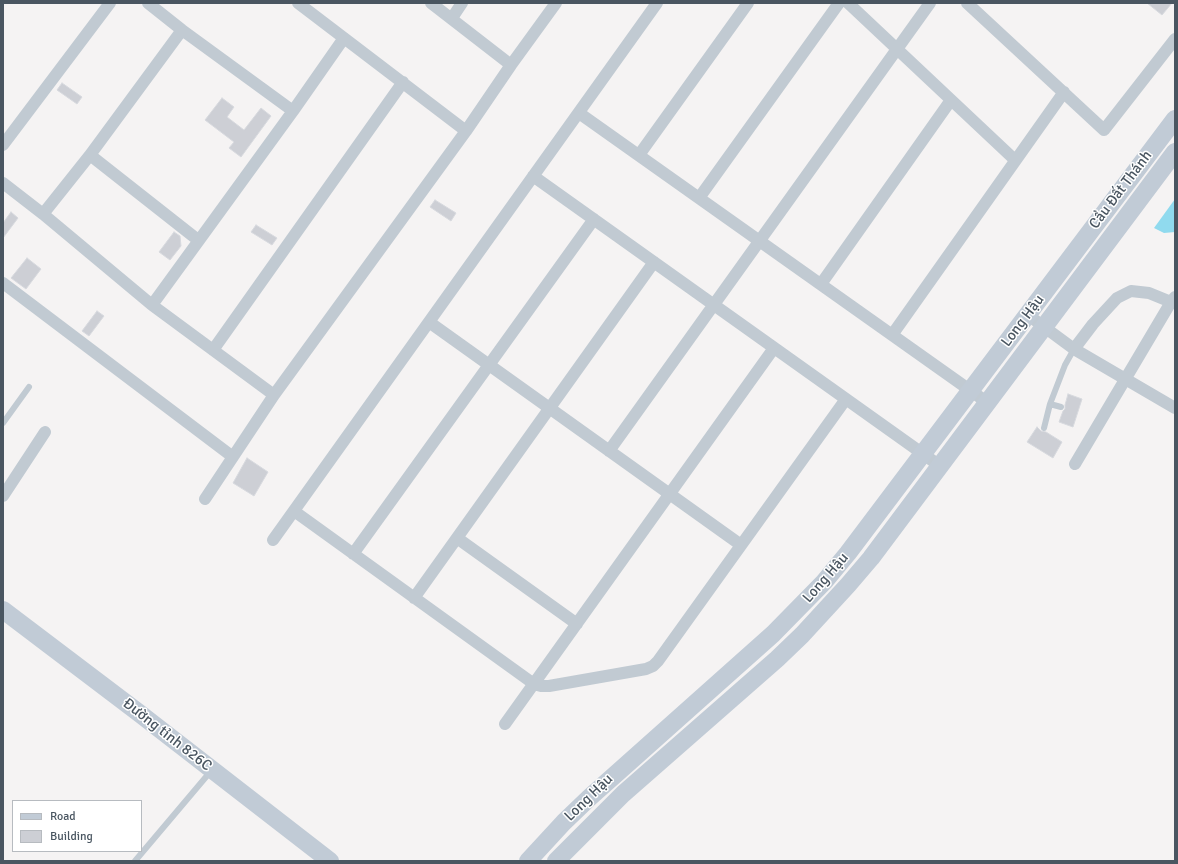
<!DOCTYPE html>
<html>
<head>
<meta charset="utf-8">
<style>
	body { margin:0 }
	#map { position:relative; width:1178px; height:864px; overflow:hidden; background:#f5f3f3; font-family:Signika,sans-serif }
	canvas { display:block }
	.frame { position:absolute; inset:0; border:4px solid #4a5661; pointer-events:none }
	.legend { position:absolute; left:12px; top:800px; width:130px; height:52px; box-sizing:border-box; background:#fff; border:1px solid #b7bbc0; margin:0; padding:5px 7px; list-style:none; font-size:12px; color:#4a5661 }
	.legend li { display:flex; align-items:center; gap:8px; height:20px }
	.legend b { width:20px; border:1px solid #b7bbc0 }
</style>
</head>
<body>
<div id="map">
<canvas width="1178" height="864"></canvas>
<div class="frame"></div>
<ul class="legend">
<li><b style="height:5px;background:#c1cbd6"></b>Road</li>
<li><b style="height:11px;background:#cdcfd5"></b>Building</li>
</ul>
</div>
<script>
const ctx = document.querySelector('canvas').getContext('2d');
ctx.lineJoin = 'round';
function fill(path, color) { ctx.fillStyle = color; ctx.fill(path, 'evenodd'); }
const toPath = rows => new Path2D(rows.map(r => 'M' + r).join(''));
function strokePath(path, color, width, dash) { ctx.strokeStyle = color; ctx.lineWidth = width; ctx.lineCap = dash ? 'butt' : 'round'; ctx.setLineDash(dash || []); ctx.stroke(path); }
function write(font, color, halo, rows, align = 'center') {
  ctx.font = font + ' Signika,sans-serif'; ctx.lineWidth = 3; ctx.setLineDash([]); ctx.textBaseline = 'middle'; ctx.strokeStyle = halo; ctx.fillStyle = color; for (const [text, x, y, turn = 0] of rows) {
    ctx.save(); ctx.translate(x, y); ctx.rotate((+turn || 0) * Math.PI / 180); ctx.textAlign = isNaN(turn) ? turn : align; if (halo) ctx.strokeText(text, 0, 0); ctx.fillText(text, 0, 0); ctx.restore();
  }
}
const water = toPath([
	[1175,199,1175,232,1164,233,1154,228]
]);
const building = toPath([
	[1147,3,1172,3,1162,15,1147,3],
	[62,83,82,97,77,104,57,90,62,83],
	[222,98,234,107,227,117,244,130,261,108,271,116,241,157,229,148,234,142,205,120,222,98],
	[435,200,456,213,451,221,430,207,435,200],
	[11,212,18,218,3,238,3,223,11,212],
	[256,225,277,238,272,245,251,232,256,225],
	[174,232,180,236,181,246,170,260,159,252,174,232],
	[27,258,41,269,26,289,11,278,27,258],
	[97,311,104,316,89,336,82,331,97,311],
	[1068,394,1082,399,1073,427,1059,422,1063,411,1065,409,1065,405,1068,394],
	[1037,427,1041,431,1046,432,1062,442,1053,458,1027,442,1037,427],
	[247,458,268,472,254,496,233,483,247,458]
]);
const service = toPath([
	[1050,404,1061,407],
	[3,423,29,387],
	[1044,428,1050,404,1065,365,1074,349],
	[135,861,211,771]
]);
const minor = toPath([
	[148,3,182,30,293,111,152,305],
	[298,3,466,131],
	[431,3,511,65],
	[848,3,1015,160],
	[967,3,1104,130,1175,39],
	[452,18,462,3],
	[293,111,344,38],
	[579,113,988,403],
	[3,145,110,3],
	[90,155,198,240],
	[639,155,748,3],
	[533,176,940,466],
	[3,183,43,214,152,305,274,395,205,499],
	[699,198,839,3],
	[43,214,90,155,182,30],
	[3,283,233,457],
	[821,284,951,100],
	[1028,315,1074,349,1175,408],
	[429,322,741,545],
	[892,335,1064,92],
	[1074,349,1093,324,1117,298,1131,291,1149,293,1171,302,1175,297],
	[213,350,403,82],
	[274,395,466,131,511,65,556,3],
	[609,451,930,3],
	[1075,464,1171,302],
	[3,496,45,432],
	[294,511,534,684,541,686,549,686,646,669,653,666,658,661,846,399],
	[457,538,577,624],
	[273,540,657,3],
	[353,554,594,219],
	[414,598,654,262],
	[505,724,774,348]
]);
const secondary = toPath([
	[3,610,139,713,330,861],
	[528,861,564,822,589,798,773,634,824,582,848,553,1175,119],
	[556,861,623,794,777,659,802,635,848,585,871,558,1175,152]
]);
const streetNames = [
	["Cầu Đất Thánh",1121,190,-53],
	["Long Hậu",1023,321,-53],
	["Long Hậu",826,578,-49],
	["Đường tỉnh 826C",167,735,38],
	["Long Hậu",589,798,-44]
];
fill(water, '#90daee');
fill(building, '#cdcfd5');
strokePath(building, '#d7d9de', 1);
strokePath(service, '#c1cad2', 6);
strokePath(minor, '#c1cad2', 12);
strokePath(secondary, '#c1cbd6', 18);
write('15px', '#4a5661', '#fff', streetNames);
</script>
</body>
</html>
